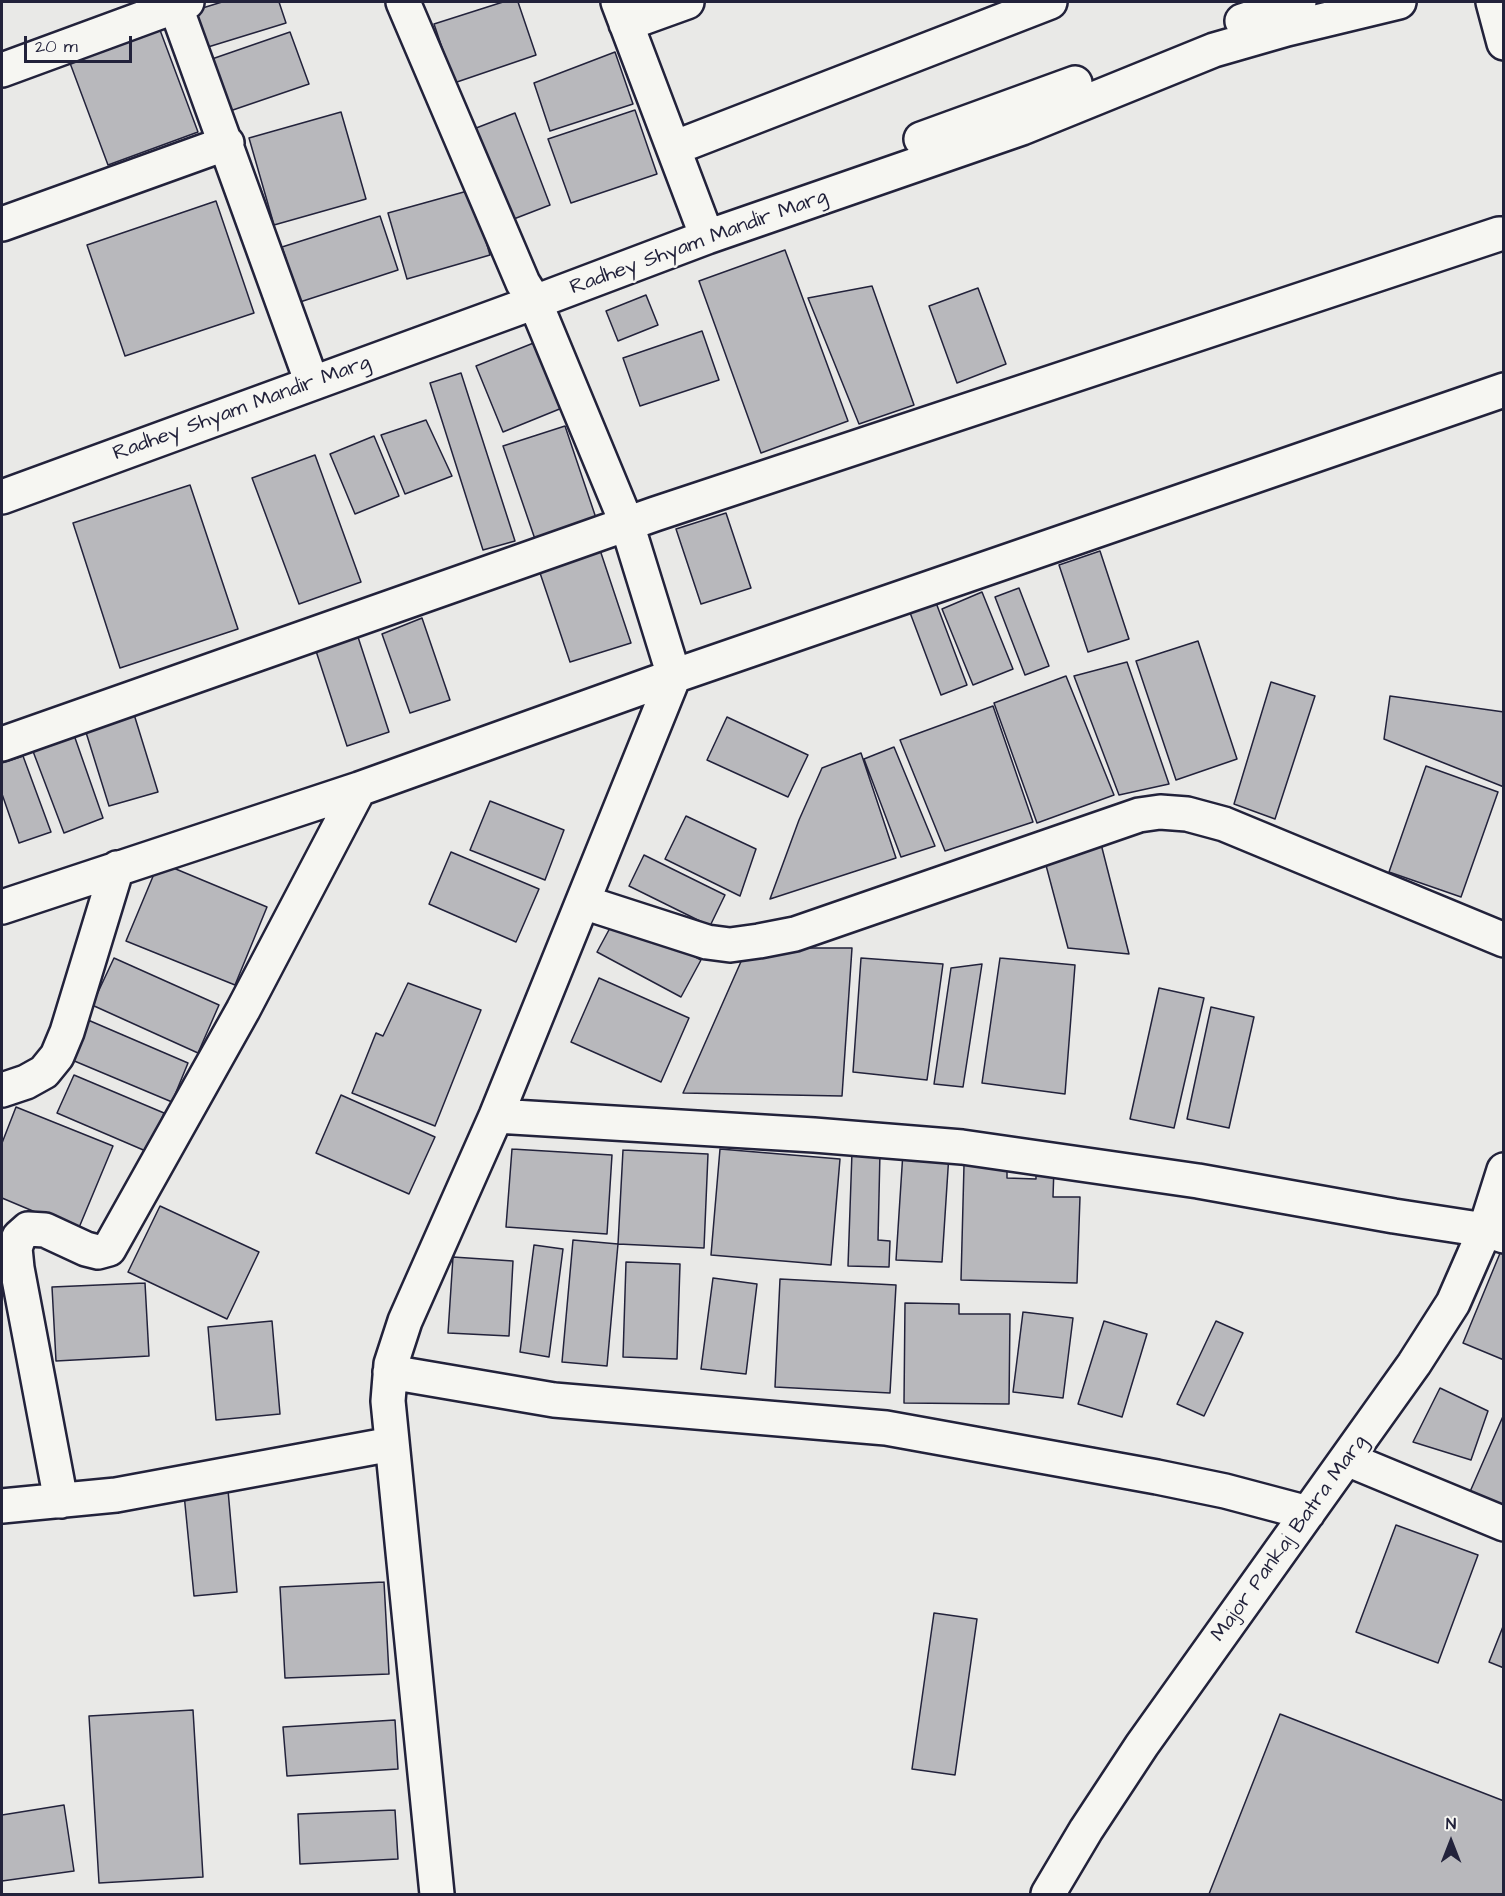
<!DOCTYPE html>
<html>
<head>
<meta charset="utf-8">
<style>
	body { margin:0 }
	#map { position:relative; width:1505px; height:1896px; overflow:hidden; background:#e9e9e7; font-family:"Architects Daughter",sans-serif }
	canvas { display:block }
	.frame { position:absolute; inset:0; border:3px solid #22223b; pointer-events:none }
	.north { position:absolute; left:1421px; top:1812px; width:60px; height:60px; -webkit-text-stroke:4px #f6f6f2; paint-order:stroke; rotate:0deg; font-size:16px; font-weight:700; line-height:24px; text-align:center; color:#22223b }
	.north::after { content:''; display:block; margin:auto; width:21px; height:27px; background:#22223b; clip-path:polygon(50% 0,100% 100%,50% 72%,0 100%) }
	.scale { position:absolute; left:24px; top:36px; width:108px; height:27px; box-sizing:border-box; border:3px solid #22223b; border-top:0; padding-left:8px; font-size:18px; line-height:21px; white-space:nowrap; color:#22223b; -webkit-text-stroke:4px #f6f6f2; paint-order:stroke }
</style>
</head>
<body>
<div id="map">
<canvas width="1505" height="1896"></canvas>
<div class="frame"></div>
<div class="north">N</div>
<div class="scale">20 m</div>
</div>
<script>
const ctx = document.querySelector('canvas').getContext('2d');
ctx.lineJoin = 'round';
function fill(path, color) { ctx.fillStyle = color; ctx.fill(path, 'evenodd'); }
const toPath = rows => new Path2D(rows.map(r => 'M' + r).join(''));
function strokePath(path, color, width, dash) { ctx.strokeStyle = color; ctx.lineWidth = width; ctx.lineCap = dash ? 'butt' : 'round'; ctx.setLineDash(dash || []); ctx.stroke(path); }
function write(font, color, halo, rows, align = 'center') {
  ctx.font = font + ' "Architects Daughter",sans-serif'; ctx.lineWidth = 4.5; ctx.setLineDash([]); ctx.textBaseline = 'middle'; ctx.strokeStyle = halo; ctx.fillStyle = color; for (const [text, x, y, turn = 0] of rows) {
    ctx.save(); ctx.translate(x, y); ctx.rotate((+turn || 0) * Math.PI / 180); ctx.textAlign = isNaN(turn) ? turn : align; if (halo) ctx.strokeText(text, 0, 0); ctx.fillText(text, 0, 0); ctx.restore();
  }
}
const building = toPath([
	[222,2,279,2,286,23,208,47,196,10,222,2],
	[503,2,518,2,536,55,454,83,434,24,503,2],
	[157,22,198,132,108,165,67,55,157,22],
	[290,32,309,84,227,112,209,60,290,32],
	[615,52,633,104,550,131,534,83,615,52],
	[635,110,657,174,571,203,548,139,635,110],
	[341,112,366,199,274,225,249,138,341,112],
	[515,113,550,205,506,222,471,130,515,113],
	[471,190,490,255,407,279,388,213,471,190],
	[216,201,254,313,125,356,87,245,216,201],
	[380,216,398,270,300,302,282,247,380,216],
	[785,250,848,421,761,453,699,281,785,250],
	[872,286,914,405,859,424,808,298,872,286],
	[978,288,1006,364,957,383,929,306,978,288],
	[646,295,658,325,618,341,606,311,646,295],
	[702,331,719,380,640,406,623,358,702,331],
	[536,342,562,408,503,432,476,366,536,342],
	[461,373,515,541,483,550,430,383,461,373],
	[426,420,452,476,405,494,381,435,426,420],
	[565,426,598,524,537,545,503,446,565,426],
	[374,436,399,496,355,514,330,454,374,436],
	[315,455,361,582,299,604,252,478,315,455],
	[190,485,238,629,120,668,73,523,190,485],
	[726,513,751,588,701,604,676,529,726,513],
	[600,550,631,643,570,662,539,570,600,550],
	[1100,551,1129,639,1088,652,1059,565,1100,551],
	[1019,588,1049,666,1025,675,995,597,1019,588],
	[982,592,1013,669,973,685,942,609,982,592],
	[935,600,967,685,941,695,909,610,935,600],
	[422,618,450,700,410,713,382,634,422,618],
	[358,637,389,732,347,746,316,651,358,637],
	[1198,641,1237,759,1176,780,1136,661,1198,641],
	[1127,662,1169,784,1119,795,1074,676,1127,662],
	[1066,676,1114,795,1037,823,994,703,1066,676],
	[1271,682,1315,696,1275,819,1234,804,1271,682],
	[1390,696,1504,712,1504,787,1384,739,1390,696],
	[993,706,1033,822,945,851,900,740,993,706],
	[133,711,158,792,109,806,84,726,133,711],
	[727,717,808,755,788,797,707,760,727,717],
	[74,735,103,818,64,833,31,746,74,735],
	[894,747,935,846,901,857,864,759,894,747],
	[861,753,896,858,770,899,799,820,822,768,861,753],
	[23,756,51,832,19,843,2,794,2,763,23,756],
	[1426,766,1498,792,1461,897,1389,872,1426,766],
	[490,801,564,830,545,880,470,850,490,801],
	[686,816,756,849,740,896,665,859,686,816],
	[1100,840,1129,954,1068,948,1043,854,1100,840],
	[451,852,539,889,516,942,429,904,451,852],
	[644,855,725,895,710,926,629,886,644,855],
	[159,862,267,907,235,985,126,941,159,862],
	[617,915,701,960,681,997,597,952,617,915],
	[747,948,852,948,842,1096,683,1093,747,948],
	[114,958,219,1005,198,1053,92,1005,114,958],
	[861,958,943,964,927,1080,853,1072,861,958],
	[1000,958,1075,965,1065,1094,982,1083,1000,958],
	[982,964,963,1087,934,1084,951,968,982,964],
	[599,978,689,1018,661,1082,571,1042,599,978],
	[408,983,481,1010,435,1126,352,1093,376,1033,383,1036,408,983],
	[1159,988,1204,998,1174,1128,1130,1119,1159,988],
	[1211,1007,1254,1017,1229,1128,1187,1119,1211,1007],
	[88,1020,188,1063,172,1102,72,1060,88,1020],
	[74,1075,164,1113,148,1152,57,1113,74,1075],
	[341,1095,435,1137,409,1194,316,1153,341,1095],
	[16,1107,113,1146,78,1230,2,1198,2,1143,16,1107],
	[512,1149,612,1155,607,1234,506,1227,512,1149],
	[720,1149,840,1159,831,1265,711,1255,720,1149],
	[623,1150,708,1154,704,1248,618,1244,623,1150],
	[852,1152,880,1152,878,1240,890,1241,889,1267,848,1266,852,1152],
	[903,1152,949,1154,942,1262,896,1260,903,1152],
	[964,1165,1007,1166,1007,1178,1036,1179,1036,1166,1054,1167,1053,1197,1080,1197,1077,1283,961,1280,964,1165],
	[160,1206,259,1252,227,1319,128,1272,160,1206],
	[573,1240,618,1244,607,1366,562,1362,573,1240],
	[534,1245,563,1249,549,1357,520,1352,534,1245],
	[1503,1246,1504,1247,1504,1360,1463,1343,1503,1246],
	[453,1257,513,1261,509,1336,448,1333,453,1257],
	[626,1262,680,1264,677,1359,623,1357,626,1262],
	[713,1278,757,1284,746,1374,701,1369,713,1278],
	[780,1279,896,1285,890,1393,775,1387,780,1279],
	[145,1283,149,1356,56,1361,52,1287,145,1283],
	[905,1303,959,1304,959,1314,1010,1314,1009,1404,904,1403,905,1303],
	[1023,1312,1073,1318,1063,1398,1013,1392,1023,1312],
	[272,1321,280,1414,216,1420,208,1327,272,1321],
	[1104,1321,1147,1334,1122,1417,1078,1404,1104,1321],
	[1216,1321,1243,1333,1204,1416,1177,1404,1216,1321],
	[1440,1388,1488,1411,1471,1460,1413,1442,1440,1388],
	[1504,1414,1504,1508,1469,1494,1504,1414],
	[228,1490,237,1592,194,1596,184,1494,228,1490],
	[1396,1525,1478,1555,1438,1663,1356,1632,1396,1525],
	[384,1582,389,1674,285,1678,280,1587,384,1582],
	[934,1613,977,1619,955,1775,912,1769,934,1613],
	[1504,1624,1504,1668,1489,1662,1504,1624],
	[193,1710,203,1877,99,1883,89,1716,193,1710],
	[1280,1714,1504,1801,1504,1894,1209,1894,1280,1714],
	[395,1720,398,1769,287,1776,283,1727,395,1720],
	[64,1805,74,1871,2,1881,2,1815,64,1805],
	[395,1810,398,1859,300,1864,298,1814,395,1810]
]);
const street = toPath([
	[174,2,312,383],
	[403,2,523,283,535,302,627,524,674,676,496,1116,405,1321,391,1364,388,1401,437,1894],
	[618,2,707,237],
	[1493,2,1504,43],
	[1242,21,1299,2],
	[626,24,687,2],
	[2,70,187,2],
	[921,139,1075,83],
	[674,148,1050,2],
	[2,224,227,143],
	[2,497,535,302,707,237,1022,128,1214,50,1287,29,1399,2],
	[2,744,655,514,1499,234,1504,234],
	[583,902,707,942,730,945,759,941,795,934,1139,815,1160,812,1187,814,1224,824,1504,940],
	[2,907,359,789,674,676,1504,390],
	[2,1090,26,1082,44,1072,57,1056,67,1032,117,868],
	[496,1116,814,1135,962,1147,1198,1181,1394,1216,1485,1230,1504,1236],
	[390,1372,554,1400,886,1428,1157,1477,1225,1491,1308,1513],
	[1347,1459,1504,1524],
	[61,1501,17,1268,15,1248,19,1237,28,1229,45,1230,86,1249,98,1252,109,1249,243,1010,359,789],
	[2,1506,116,1495,392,1444],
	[1048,1894,1086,1830,1142,1745,1414,1364,1453,1303,1485,1230,1504,1170]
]);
const streetNames = [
	["Radhey Shyam Mandir Marg",699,243,-20],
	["Radhey Shyam Mandir Marg",242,409,-20],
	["Major Pankaj Batra Marg",1290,1539,-54]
];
fill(building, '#b8b8bc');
strokePath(building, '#22223b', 1.5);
strokePath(street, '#22223b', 38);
strokePath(street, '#f6f6f2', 33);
write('21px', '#22223b', '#f6f6f2', streetNames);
</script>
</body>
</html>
